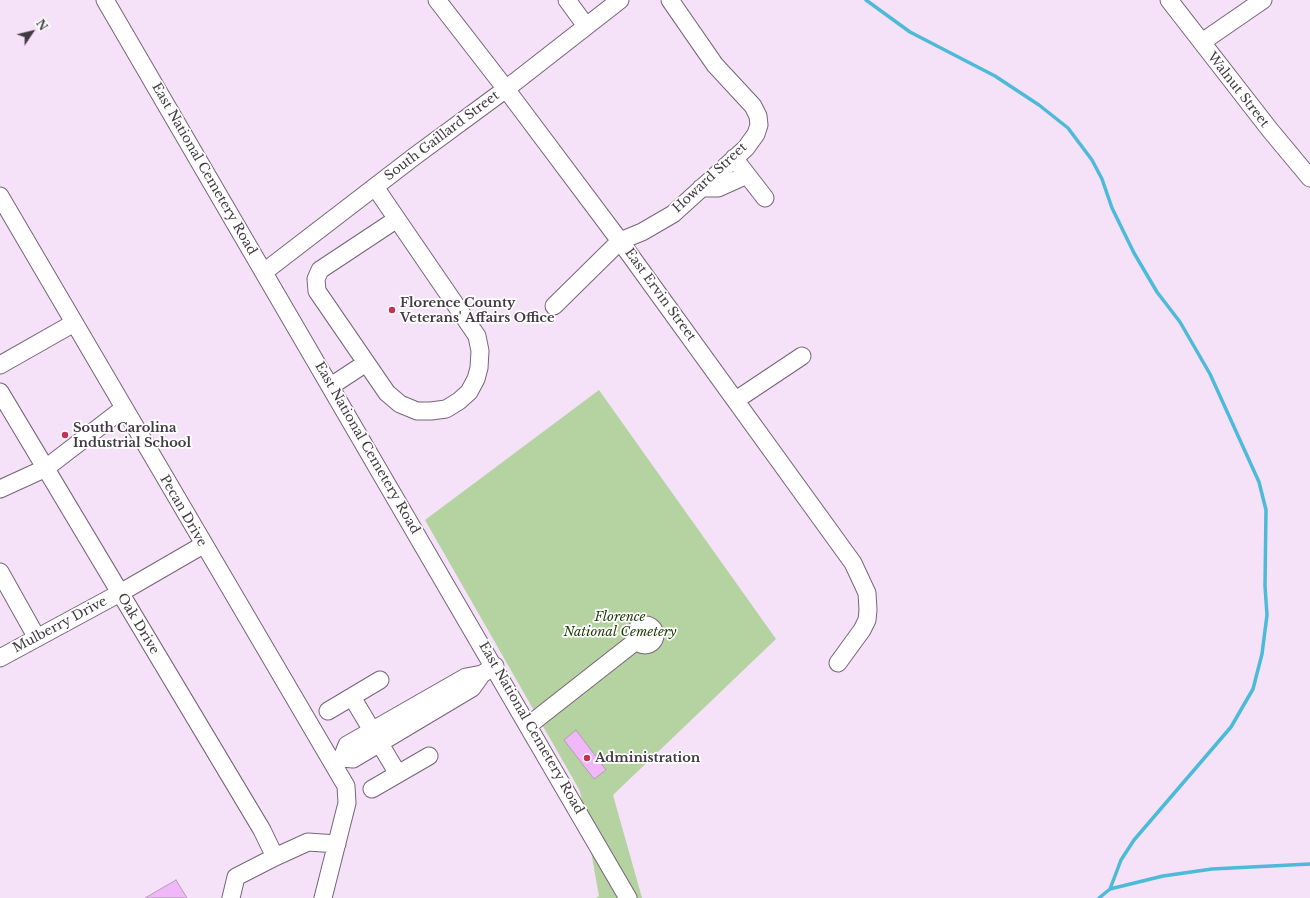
<!DOCTYPE html>
<html>
<head>
<meta charset="utf-8">
<style>
	body { margin:0 }
	#map { position:relative; width:1310px; height:898px; overflow:hidden; background:#f6e2f8; font-family:"Libre Baskerville",serif }
	canvas { display:block }
	.north { position:absolute; left:12px; top:12px; width:40px; height:40px; -webkit-text-stroke:3px #fff; paint-order:stroke; rotate:55deg; font-size:11px; font-weight:700; line-height:16px; text-align:center; color:#423a43 }
	.north::after { content:''; display:block; margin:auto; width:14px; height:18px; background:#423a43; clip-path:polygon(50% 0,100% 100%,50% 72%,0 100%) }
</style>
</head>
<body>
<div id="map">
<canvas width="1310" height="898"></canvas>
<div class="north">N</div>
</div>
<script>
const ctx = document.querySelector('canvas').getContext('2d');
ctx.lineJoin = 'round';
function fill(path, color) { ctx.fillStyle = color; ctx.fill(path, 'evenodd'); }
const toPath = rows => new Path2D(rows.map(r => 'M' + r).join(''));
function strokePath(path, color, width, dash) { ctx.strokeStyle = color; ctx.lineWidth = width; ctx.lineCap = dash ? 'butt' : 'round'; ctx.setLineDash(dash || []); ctx.stroke(path); }
function write(font, color, halo, rows, align = 'center') {
  ctx.font = font + ' "Libre Baskerville",serif'; ctx.lineWidth = 3.5; ctx.setLineDash([]); ctx.textBaseline = 'middle'; ctx.strokeStyle = halo; ctx.fillStyle = color; for (const [text, x, y, turn = 0] of rows) {
    ctx.save(); ctx.translate(x, y); ctx.rotate((+turn || 0) * Math.PI / 180); ctx.textAlign = isNaN(turn) ? turn : align; if (halo) ctx.strokeText(text, 0, 0); ctx.fillText(text, 0, 0); ctx.restore();
  }
}
const green = toPath([
	[599,390,776,639,613,795,642,898,596,898,599,896,580,791,425,520]
]);
const stream = toPath([
	[866,0,910,32,995,76,1039,105,1068,128,1092,160,1102,179,1112,208,1134,253,1157,292,1180,322,1210,374,1259,482,1266,510,1265,586,1267,615,1262,654,1253,689,1231,727,1134,840,1121,860,1110,889],
	[1099,898,1110,889,1163,876,1212,869,1310,864]
]);
const building = toPath([
	[576,730,606,770,594,779,564,740,576,730],
	[176,880,187,898,145,898,176,880]
]);
const minor = toPath([
	[105,0,628,898],
	[437,0,506,89,620,241,853,563,867,593,868,610,867,620,862,630,838,663],
	[567,0,586,26],
	[1169,0,1270,130,1310,178],
	[1202,42,1263,0],
	[734,158,765,198],
	[375,187,477,336,480,351,479,368,476,379,469,392,459,401,446,409,431,411,417,411,400,404,387,393,317,291,316,279,320,270,397,219],
	[701,188,718,188,747,175],
	[0,196,346,786,347,803,323,898],
	[264,272,415,156,506,89,620,0],
	[554,306,620,241,642,232,673,214,746,148,756,134,759,125,758,116,753,106,715,65,670,0],
	[0,365,74,323],
	[331,386,366,363],
	[0,392,262,830,275,857],
	[736,400,802,356],
	[0,489,46,468,124,408],
	[0,572,37,638],
	'635 635a10 10 0 1 1 20 0a10 10 0 1 1-20 0Z',
	[0,658,120,593,203,545],
	[352,697,398,774],
	[328,711,380,680],
	[529,725,636,641],
	[342,758,353,759,472,688,482,674,495,666],
	[333,763,342,758,347,745,466,677,482,674],
	[372,789,429,756],
	[231,898,236,877,275,857,308,842,337,844]
]);
const markers = [
	[392,310,4,"#c23255"],
	[65,435,4,"#c23255"],
	[587,758,4,"#c23255"]
];
const streetNames = [
	["Walnut Street",1238,90,52],
	["South Gaillard Street",442,136,-37],
	["East National Cemetery Road",204,169,60],
	["Howard Street",710,178,-43],
	["East Ervin Street",660,295,54],
	["East National Cemetery Road",367,448,60],
	["Pecan Drive",183,511,60],
	["Oak Drive",138,624,59],
	["Mulberry Drive",60,625,-28],
	["East National Cemetery Road",531,728,60]
];
const poiNames = [
	["Florence County",400,303],
	["Veterans' Affairs Office",400,318],
	["South Carolina",73,428],
	["Industrial School",73,443],
	["Administration",595,758]
];
const parkNames = [
	["Florence",620,617],
	["National Cemetery",620,632]
];
fill(green, '#b4d3a1');
strokePath(stream, '#4cbad9', 3.5);
fill(building, '#f1b8f9');
strokePath(building, '#b29eb4', 1);
strokePath(minor, '#766478', 19);
strokePath(minor, '#fff', 17);
for (const [x, y, r, color] of markers) { const dot = new Path2D(); dot.arc(x, y, r, 0, 2 * Math.PI); ctx.fillStyle = color; ctx.fill(dot); strokePath(dot, '#fff', 1.5); }
write('13px', '#423a43', '#fff', streetNames);
write('bold 13px', '#423a43', '#fff', poiNames, 'left');
write('italic 13px', '#1d3905', '#fff', parkNames);
</script>
</body>
</html>
